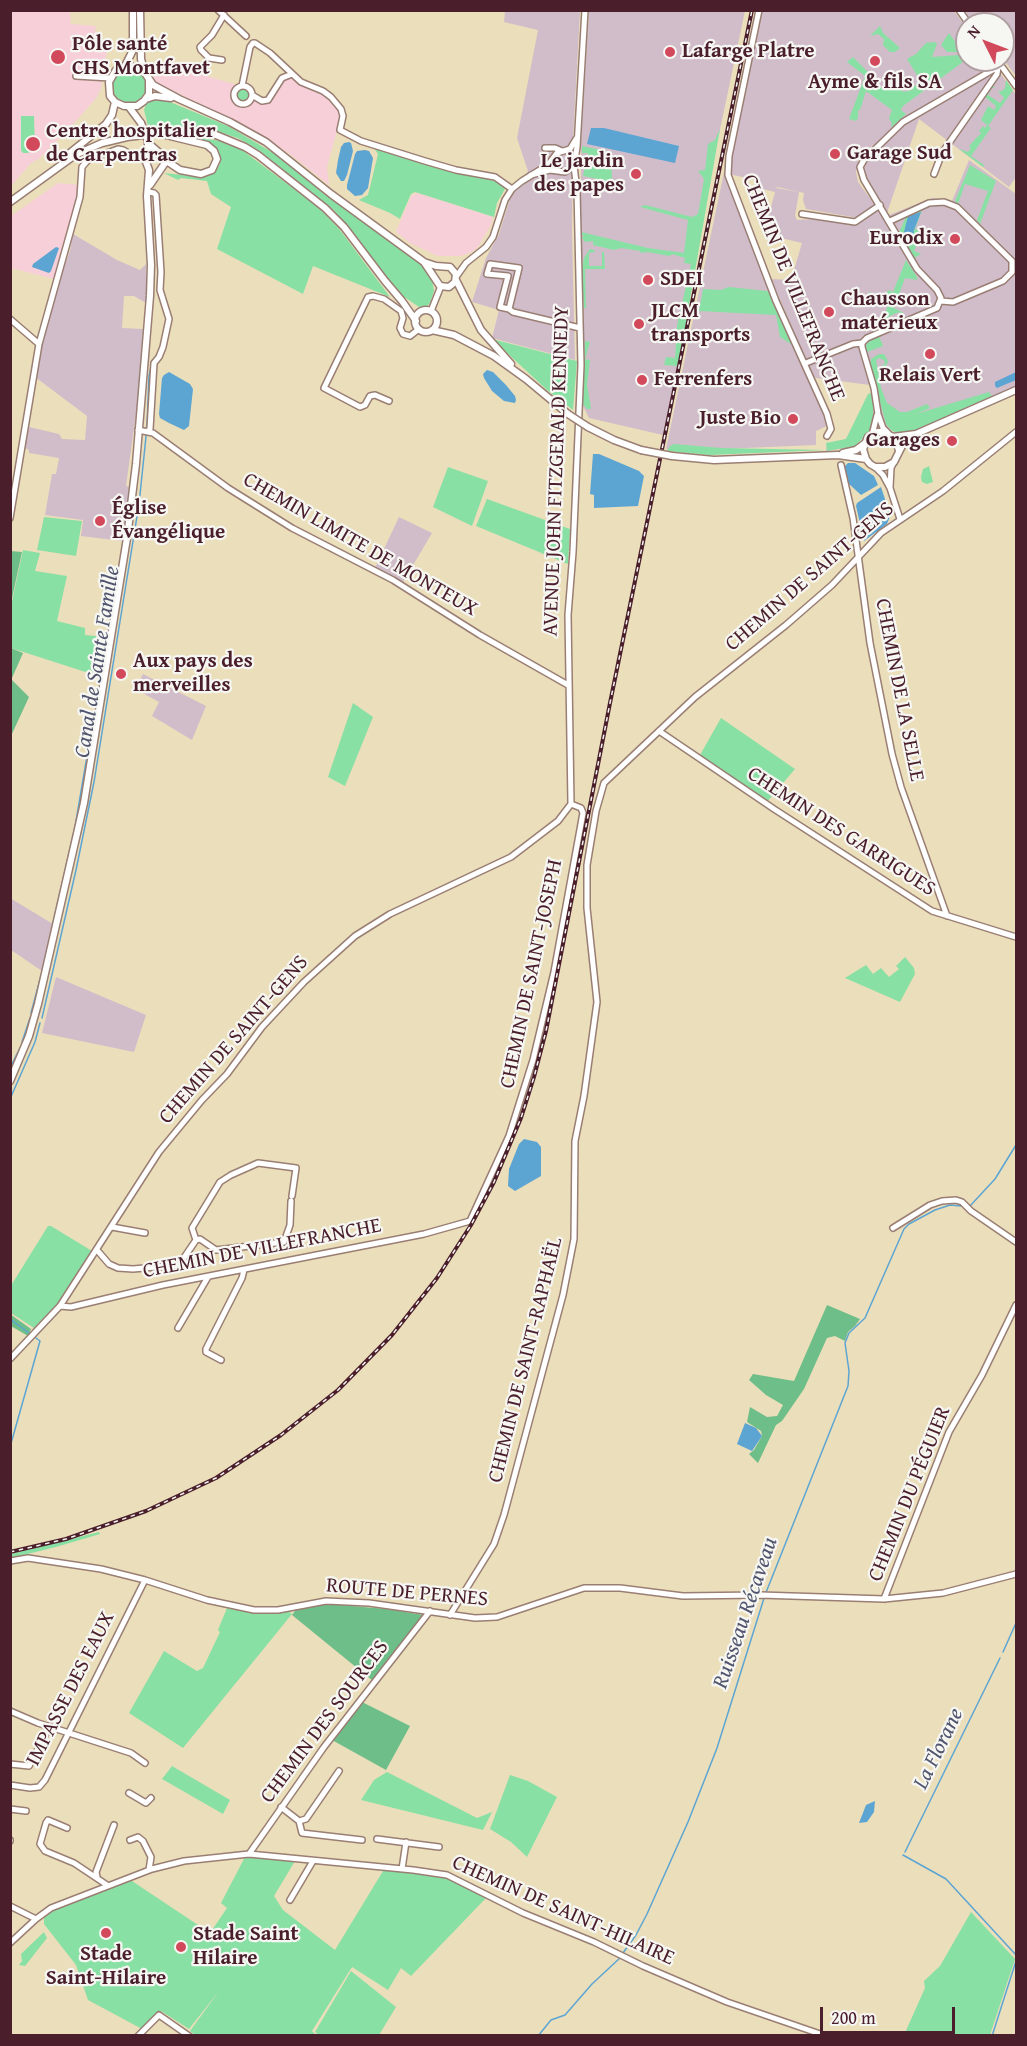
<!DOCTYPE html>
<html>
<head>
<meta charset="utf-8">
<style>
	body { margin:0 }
	#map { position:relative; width:1027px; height:2046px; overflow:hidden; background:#ebdebb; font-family:"Gentium Book Plus",serif }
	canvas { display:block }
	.frame { position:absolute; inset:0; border:12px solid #4a1f2b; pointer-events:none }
	.north { position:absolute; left:955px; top:12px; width:60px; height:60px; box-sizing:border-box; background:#f6f6f2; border:2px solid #b1a0a2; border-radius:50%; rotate:312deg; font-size:16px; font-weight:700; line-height:24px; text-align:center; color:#4a1f2b }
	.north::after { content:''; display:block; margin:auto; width:21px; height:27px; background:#d1495b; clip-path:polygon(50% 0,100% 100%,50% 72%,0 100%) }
	.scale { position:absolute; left:820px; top:2007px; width:135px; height:27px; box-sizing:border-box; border:3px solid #4a1f2b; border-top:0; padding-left:8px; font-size:18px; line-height:21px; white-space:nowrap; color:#4a1f2b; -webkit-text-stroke:4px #f6f6f2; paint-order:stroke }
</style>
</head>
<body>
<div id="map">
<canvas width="1027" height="2046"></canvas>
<div class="frame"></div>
<div class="north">N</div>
<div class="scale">200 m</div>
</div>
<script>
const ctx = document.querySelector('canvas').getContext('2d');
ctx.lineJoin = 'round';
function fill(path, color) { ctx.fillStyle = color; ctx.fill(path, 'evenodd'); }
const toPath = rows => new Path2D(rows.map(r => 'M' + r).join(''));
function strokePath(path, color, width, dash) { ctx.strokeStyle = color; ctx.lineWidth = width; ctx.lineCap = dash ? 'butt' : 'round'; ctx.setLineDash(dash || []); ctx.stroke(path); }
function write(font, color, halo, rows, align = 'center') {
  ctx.font = font + ' "Gentium Book Plus",serif'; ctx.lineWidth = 4.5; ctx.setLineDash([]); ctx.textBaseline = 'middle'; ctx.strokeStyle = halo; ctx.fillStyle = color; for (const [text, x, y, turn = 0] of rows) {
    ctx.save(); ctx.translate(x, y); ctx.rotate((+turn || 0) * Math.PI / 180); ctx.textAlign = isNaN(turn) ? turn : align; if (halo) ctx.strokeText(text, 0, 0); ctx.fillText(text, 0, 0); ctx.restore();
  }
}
const built = toPath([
	[11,11,70,11,71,24,96,26,94,39,108,44,101,88,97,97,69,129,40,158,30,164,11,186],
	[158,62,234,84,268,103,284,78,288,76,305,87,322,93,332,100,341,111,341,116,327,167,329,185,295,158,257,132,153,81],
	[58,183,79,185,68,236,54,279,11,268,11,216],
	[417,193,493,217,491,225,478,247,472,252,461,256,438,256,410,243,396,232,411,196]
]);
const industrial = toPath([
	[505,11,580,11,573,140,572,232,575,360,492,338,499,310,472,302,486,258,499,234,510,199,528,171,517,138,538,30,504,22],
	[589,11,745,11,710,177,682,345,663,435,589,418,582,404,584,317,581,246,581,143],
	[761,11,954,11,967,28,967,60,991,60,1016,95,1016,177,1009,187,919,119,887,213,889,215,932,198,952,201,969,160,1016,194,1016,386,908,433,898,434,887,427,880,410,869,432,853,447,826,451,827,445,846,439,873,389,870,385,816,378,813,376,771,279,791,280,802,243,764,234,775,192,754,187,756,180,729,174],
	[873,145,862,173,887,212,882,207,854,225,813,219,797,220,795,216,799,192,776,188,777,187,804,193,803,200,806,209,858,218,875,205,858,182,856,172,859,158],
	[963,11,1016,11,1016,76,1003,59,1003,24,974,24],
	[724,172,829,425,816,431,816,445,676,451,666,449],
	[73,234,117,260,140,270,146,264,146,303,134,296,124,296,122,328,143,329,138,399,126,486,130,487,122,541,81,536,83,520,45,515,52,474,56,474,59,458,29,453,29,450,25,448,29,427,59,434,62,439,85,440,87,416,35,377,39,353,59,279,70,251],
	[399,517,432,533,402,584,375,568],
	[143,674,206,706,192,740,152,716,159,702,135,689],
	[10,898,53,924,42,971,11,950],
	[56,977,146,1015,134,1052,42,1033]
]);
const green = toPath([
	[880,26,883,33,900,48,895,52,890,52,883,45,884,39,878,34,870,36],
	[949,33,967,59,903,106,901,110,906,114,891,128,892,124,889,118,892,110,866,91,860,110,858,110,858,118,856,121,849,119,865,76,847,62,853,57,868,72,867,74,884,90,886,87,893,89,896,86,904,92,911,90,920,80,907,59,916,54,926,43,935,42,937,44,932,57,958,55,958,52,947,52,941,45],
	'112 86a17 17 0 1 1 34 0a17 17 0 1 1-34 0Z',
	[997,77,998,79,993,86,995,88,992,88,988,95,1000,103,1004,98,998,91,1002,91,1005,88,1006,80,1013,90,988,126,991,128,971,156,984,165,983,167,959,149,968,152,971,148,969,146,981,133,979,131,983,126,985,128,987,125,981,120,988,106,994,110,996,106,984,96],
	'235 95a7 7 0 1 1 14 0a7 7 0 1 1-14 0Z',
	[155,99,170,102,228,126,275,154,327,196,428,269,431,274,434,291,430,303,426,307,419,307,400,294,335,211,260,151,238,138,209,129,178,127,149,130,144,110,146,104],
	[21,116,34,116,35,148,28,153,23,153,21,150],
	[720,129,682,345,677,366,664,365,666,357,675,358,677,326,691,264,684,263,685,258,672,254,670,256,647,252,641,253,640,251,621,248,614,250,593,245,593,241,585,242,582,238,584,236,581,235,581,232,648,248,684,253,688,220,640,207,645,205,692,217,698,214,704,179,698,171,705,170,708,144,715,140],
	[195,136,219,141,242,150,318,207,340,230,390,297,313,266,303,294,217,249,231,207,211,194,207,181,181,178,178,180,164,173,191,176,210,175,220,164,219,155,216,148],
	[582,146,611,152,612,182,583,176,585,167,590,169,593,166,593,161,591,157,588,157,588,153,582,153],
	[373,147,453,172,496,181,505,189,497,203,494,217,415,192,411,194,400,219,390,213,359,200,368,195,370,187,378,154],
	[970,165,996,181,980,224,977,220,988,191,965,184,958,204,955,201],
	[922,210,915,229,922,232,914,251,921,254,914,258,899,232,906,217],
	[590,249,594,250,595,252,589,253,589,266,602,266,602,252,604,252,605,269,585,269,586,308,584,308,582,268,584,258],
	[906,260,917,277,917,280,905,278,894,308,904,313,901,315,899,312,888,317,889,321,885,323,886,326,880,329,889,302,868,294,869,292,884,298,888,290,893,292],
	[729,287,767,291,771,290,773,297,772,299,789,337,791,337,794,343,791,344,780,337,776,315,699,311,703,289,721,290],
	[879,336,883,346,867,352,865,348,868,342],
	[492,339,577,361,573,410,547,390],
	[585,341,590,342,585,359,590,360,587,385,591,408,590,409,587,409,583,404],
	[879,354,884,354,888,361,884,371,882,365,885,364,884,360,879,358,876,360,881,388,887,403,900,412,907,412,927,404,930,408,916,414,989,392,992,396,915,430,897,433,891,430,886,424,870,364,871,359],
	[871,393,873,398,873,416,869,432,855,446,827,451,826,443,846,439,868,394],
	[674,444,721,448,826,450,710,455,667,451,670,446],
	[929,466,933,482,927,484,922,482,921,477,923,469],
	[448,467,488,481,472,526,433,507],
	[487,499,570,529,568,564,476,526],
	[44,517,82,521,76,556,37,550],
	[23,550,40,553,35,571,67,576,57,621,85,628,85,635,106,637,101,677,11,648,11,606],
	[353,703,373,717,345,786,328,777],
	[721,718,795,769,767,802,700,755],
	[905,957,914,968,915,974,900,1002,845,978,866,965,873,974,881,968,889,977,899,969,896,966],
	[48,1226,51,1226,92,1251,57,1304,34,1328,11,1313,11,1283,12,1284],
	[99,1532,100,1534,56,1547,11,1558,11,1554],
	[227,1608,252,1613,273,1614,287,1610,292,1614,183,1748,129,1713,164,1651,197,1671,203,1668,220,1632,218,1630],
	[172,1766,230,1800,223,1814,162,1779],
	[387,1772,477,1818,492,1812,483,1830,361,1800,374,1780],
	[510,1775,528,1781,557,1797,527,1857,511,1842,490,1829],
	[245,1857,295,1861,274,1896,283,1910,335,1950,383,1871,387,1869,437,1874,452,1879,486,1898,411,1976,401,1968,388,1990,352,1967,312,2031,316,2035,195,2035,190,2031,219,1991,189,2029,161,2011,142,2029,88,2000,76,1965,44,1924,44,1918,51,1911,129,1879,210,1933,227,1908,221,1903],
	[971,1912,1015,1959,990,2035,904,2035,925,1988,924,1981,940,1966],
	[44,1932,47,1938,25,1966,19,1965,22,1961,21,1954],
	[351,1971,396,2007,379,2035,319,2035,315,2032]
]);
const forest = toPath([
	[11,551,22,552,11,603,10,551],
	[11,648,23,653,12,678,10,677],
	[11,679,29,697,11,736],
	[827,1305,860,1319,855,1326,848,1332,845,1341,835,1336,827,1338,804,1389,782,1421,776,1425,758,1463,749,1454,754,1450,762,1436,761,1431,747,1422,750,1407,767,1417,777,1416,783,1405,766,1395,749,1380,753,1374,794,1381],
	[10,1314,31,1329,28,1336,11,1326],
	[329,1604,386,1609,424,1615,373,1681,292,1615,298,1607],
	[362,1702,410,1726,386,1770,332,1740]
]);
const water = toPath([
	[591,128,604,128,679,146,675,163,587,144],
	[349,142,351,143,353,151,347,175,344,181,341,181,336,173,338,160,341,147,344,143],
	[365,150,369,151,373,158,368,188,362,195,355,196,347,189,347,185,355,154,357,151],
	[921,212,914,230,912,242,910,243,904,232,908,216],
	[56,247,59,248,51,271,49,273,32,267,33,264],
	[487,370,493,372,506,385,515,396,516,400,515,403,504,401,492,391,484,378,483,374],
	[169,372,190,384,193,389,189,426,184,430,169,423,160,418,159,414,162,378,164,375],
	[1016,372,1016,380,997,388,995,386,995,382],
	[593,454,599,454,639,471,644,476,638,506,594,508,594,495,590,494],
	[848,463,855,463,874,476,878,485,861,495,848,483,843,468],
	[881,487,890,514,889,519,887,524,864,541,856,506,857,503],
	[524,1139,537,1142,541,1147,541,1176,515,1191,508,1186,509,1169,519,1144],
	[745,1423,756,1428,762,1436,752,1451,737,1444],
	[875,1801,874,1812,867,1822,859,1823,866,1805]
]);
const stream = toPath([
	[158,264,158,274],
	[53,923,75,827,93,721],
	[31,1013,42,972],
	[42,1018,76,870,94,782,139,504,147,427,149,376,152,362],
	[22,1042,30,1018],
	[10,1068,20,1048],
	[10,1099,35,1042,40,1023],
	[970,1206,995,1179,1016,1145],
	[10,1319,40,1341,10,1447],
	[768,1593,782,1593],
	[1003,1652,1016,1623],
	[905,1852,1000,1658],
	[903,1855,946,1879,1016,1955],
	[623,1953,636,1935,647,1914,688,1822,717,1748,765,1595,848,1386,849,1371,845,1343,849,1333,865,1318,904,1229,909,1224,935,1210,950,1205,961,1206],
	[538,2036,551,2020,565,2015,592,1984,621,1957],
	[992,2036,1016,1961]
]);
const minor = toPath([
	[218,10,246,36],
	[759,10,729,156,728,175,776,301,827,414,831,429,827,436],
	[959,10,969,24],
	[222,60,209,58,201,50,200,47,212,35,224,15],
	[997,60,1016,86],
	[76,76,110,78],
	[242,86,250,47,253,43,255,43,270,53,301,82,323,91,331,97,341,109,343,116,340,130,361,141,425,161,456,170,495,177,512,189],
	'234 95a9 9 0 1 1 18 0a9 9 0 1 1-18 0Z',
	[252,95,262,101,268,100,282,78,292,74],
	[545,148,555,148,562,151],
	[934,174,942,153,997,74,998,67],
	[531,175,550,170,565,172,574,166,577,147,585,10],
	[148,192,154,193,156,195,161,272,160,290,169,319,163,347,159,357,154,363,150,429,148,431],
	[802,214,855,222,880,205],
	[890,221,929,203,944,202,957,207,1012,261,1012,272,1003,281,953,302,941,301],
	[456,277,466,263,486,247,493,237,505,200,512,189,522,181,548,165,557,153,570,149,576,139],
	[509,309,500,307,508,276,487,274,490,264,519,268,509,309,513,312,580,328],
	[431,311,441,286],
	[10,319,39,344],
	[806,363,853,344,862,343],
	[389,401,375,395,370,396,365,405,360,407,324,388,368,297,373,296,384,299,401,311,403,318,400,328,403,334,410,336,419,329],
	[138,430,153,433,228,488,292,528,393,580,480,635,568,685],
	[888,433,883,428,878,414,874,388,862,347,862,343,867,338,937,308,941,298,937,290,917,269,864,180,860,167,864,160,903,122,1001,65],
	[872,435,877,415],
	[841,465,853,518,870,643,892,754,901,787,947,916],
	[875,467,883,475,890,488,900,519],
	[890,487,891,468,894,462],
	[10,518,39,344,80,197,82,167,88,160,118,149,123,150,135,157,146,160],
	[659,731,774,809,932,911,1016,937],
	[112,1227,145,1233],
	[893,1228,930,1205,942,1201,956,1200,962,1202,971,1211,1016,1242],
	[196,1240,192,1228,220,1182,231,1175,258,1163,296,1168,292,1196],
	[97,1250,109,1264,118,1268,133,1269,179,1265,196,1240,200,1239,216,1250,284,1242,290,1225,291,1201],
	[60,1306,71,1307,163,1285,424,1234,470,1221,509,1136,533,1060,554,972,583,813,581,808,571,804],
	[178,1328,208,1277],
	[10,1359,60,1306,159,1152,202,1100,227,1074,262,1027,304,982,355,936,390,914,511,857,558,821,571,804,568,615,573,552,581,365,577,190,574,166],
	[221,1360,206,1352,206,1349,242,1278,244,1270],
	[10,1561,28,1558,101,1569,145,1580,207,1600,254,1610,278,1610,326,1601,369,1603,475,1618,497,1617,584,1588,620,1588,683,1596,760,1595,884,1599,943,1593,1016,1574],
	[884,1599,949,1432,982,1375,1016,1305],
	[450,1615,494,1544,504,1515,563,1295,574,1239,575,1141,584,1096,597,1002,587,908,587,865,596,811,604,783,695,697,786,625,832,585,881,533,943,491,1016,432],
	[10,1711,38,1723,131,1753,145,1763],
	[10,1764,29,1766,50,1726],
	[10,1785,30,1788,39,1787,45,1780,145,1580],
	[129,1793,146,1803,151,1798],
	[281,1807,299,1821,302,1833,362,1840],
	[10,1809,26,1811],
	[299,1821,306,1819,339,1771],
	[67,1828,48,1820,46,1823,40,1844,45,1851,74,1863,107,1885],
	[377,1839,439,1847],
	[10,1840,10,1841],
	[130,1840,138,1837,143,1841,151,1857,149,1870],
	[249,1854,324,1747,430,1611],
	[402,1869,406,1842],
	[97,1877,96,1872,114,1825],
	[290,1900,313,1861],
	[10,1906,36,1919],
	[10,1943,36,1919,51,1908,152,1869,184,1861,249,1854,413,1870,447,1875,523,1913,594,1942,643,1966,727,2002,826,2036],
	[138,2036,159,2015,189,2036]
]);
const major = toPath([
	[140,10,141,59,145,73,153,85,179,99,230,122,266,142,331,194,424,262,440,286,449,287,455,282,456,274,450,267,436,266,424,262],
	[125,66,133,50,133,10],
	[144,72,131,66,116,70,109,82,110,96,115,102,124,106,137,106,144,101,149,94,149,81],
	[146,99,155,96,171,98],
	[129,107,141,123],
	[148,143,163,156,165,163,150,185],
	[61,160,106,124,112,115,115,102],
	[165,160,180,170,201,174,212,170,217,159,214,151,207,145,166,135],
	[10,202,75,155,102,143,127,137,179,131,196,131,216,135,245,147,258,155,325,208,344,227,385,281,402,301,416,321],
	[456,280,481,330,511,364],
	'415 321a11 11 0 1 1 22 0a11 11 0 1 1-22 0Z',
	[432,330,454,335,494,356,526,379,568,414],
	[588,427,614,440,641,450],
	[893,437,916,434,1016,390],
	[899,451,897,443,893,437,883,432,877,432,868,437,863,449,866,459,870,464,875,467,885,467,894,462,903,444,916,434],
	[843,453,856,450,864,444],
	[672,456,714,460,838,455,866,459],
	[10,1081,29,1036,38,1004,84,803,127,538,136,464,150,296,151,265,147,196,149,170,146,162,148,156,148,141]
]);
const rail = toPath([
	[10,1552,66,1539,146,1511,216,1478,281,1435,338,1390,392,1335,437,1278,471,1225,494,1182,521,1118,534,1077,546,1031,610,703,752,10]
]);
const majorBridge = toPath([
	[141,123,148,141],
	[568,414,588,427],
	[641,450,672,456]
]);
const markers = [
	[670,52,6,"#d1495b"],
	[58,57,8,"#d1495b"],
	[875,61,6,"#d1495b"],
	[33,144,8,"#d1495b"],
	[835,154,6,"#d1495b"],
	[636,174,6,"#d1495b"],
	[955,239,6,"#d1495b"],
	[648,280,6,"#d1495b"],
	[829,312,6,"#d1495b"],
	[639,324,6,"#d1495b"],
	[930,354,6,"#d1495b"],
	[642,380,6,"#d1495b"],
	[793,419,6,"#d1495b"],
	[952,441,6,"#d1495b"],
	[100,521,6,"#d1495b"],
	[121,674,6,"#d1495b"],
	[106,1933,6,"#d1495b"],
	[181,1947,6,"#d1495b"]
];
const poiNames = [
	["Pôle santé",72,45],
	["CHS Montfavet",72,69],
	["Lafarge Platre",682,52],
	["Ayme & fils SA",875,83,"center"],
	["Centre hospitalier",46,132],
	["de Carpentras",46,156],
	["Garage Sud",847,154],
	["Le jardin",624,162,"right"],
	["des papes",624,186,"right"],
	["Eurodix",943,239,"right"],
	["SDEI",660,280],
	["Chausson",841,300],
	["matérieux",841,324],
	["JLCM",651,312],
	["transports",651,336],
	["Relais Vert",930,376,"center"],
	["Ferrenfers",654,380],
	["Juste Bio",781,419,"right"],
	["Garages",940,441,"right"],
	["Église",112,509],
	["Évangélique",112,533],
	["Aux pays des",133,662],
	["merveilles",133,686],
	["Stade Saint",193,1935],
	["Hilaire",193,1959],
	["Stade",106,1955,"center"],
	["Saint-Hilaire",106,1979,"center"]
];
const streetNames = [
	["CHEMIN DE VILLEFRANCHE",793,288,68],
	["AVENUE JOHN FITZGERALD KENNEDY",557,471,-88],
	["CHEMIN LIMITE DE MONTEUX",360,545,30],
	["CHEMIN DE SAINT-GENS",810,577,-41],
	["CHEMIN DE LA SELLE",899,690,79],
	["CHEMIN DES GARRIGUES",841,832,33],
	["CHEMIN DE SAINT-JOSEPH",532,974,-78],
	["CHEMIN DE SAINT-GENS",234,1040,-49],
	["CHEMIN DE VILLEFRANCHE",262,1249,-11],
	["CHEMIN DE SAINT-RAPHAËL",526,1360,-76],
	["CHEMIN DU PÉGUIER",910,1494,-68],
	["ROUTE DE PERNES",407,1593,5],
	["IMPASSE DES EAUX",71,1689,-63],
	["CHEMIN DES SOURCES",325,1722,-53],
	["CHEMIN DE SAINT-HILAIRE",563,1911,24]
];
const waterNames = [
	["Canal de Sainte Famille",98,662,-81],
	["Ruisseau Récaveau",746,1613,-71],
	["La Florane",939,1749,-64]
];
fill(built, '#f6cfd8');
fill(industrial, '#d1bdca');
fill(green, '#89e0a4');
fill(forest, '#6ebe8a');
fill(water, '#5ca5d3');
strokePath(stream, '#5ca5d3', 1.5);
strokePath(minor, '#9a7e73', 8);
strokePath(major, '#9a7e73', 9);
strokePath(minor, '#fff', 5);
strokePath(major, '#fff', 6);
strokePath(rail, '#4a1f2b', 4);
strokePath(rail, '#f6f6f2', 1.5, [4.5]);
strokePath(majorBridge, '#9a7e73', 9, []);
strokePath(majorBridge, '#fff', 6);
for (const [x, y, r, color] of markers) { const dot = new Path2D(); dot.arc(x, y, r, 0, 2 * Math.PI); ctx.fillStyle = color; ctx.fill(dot); strokePath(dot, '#f6f6f2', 2); }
write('bold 21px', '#4a1f2b', '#f6f6f2', poiNames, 'left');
write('21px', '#4a1f2b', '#f6f6f2', streetNames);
write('italic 22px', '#51556e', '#f6f6f2', waterNames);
</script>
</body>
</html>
